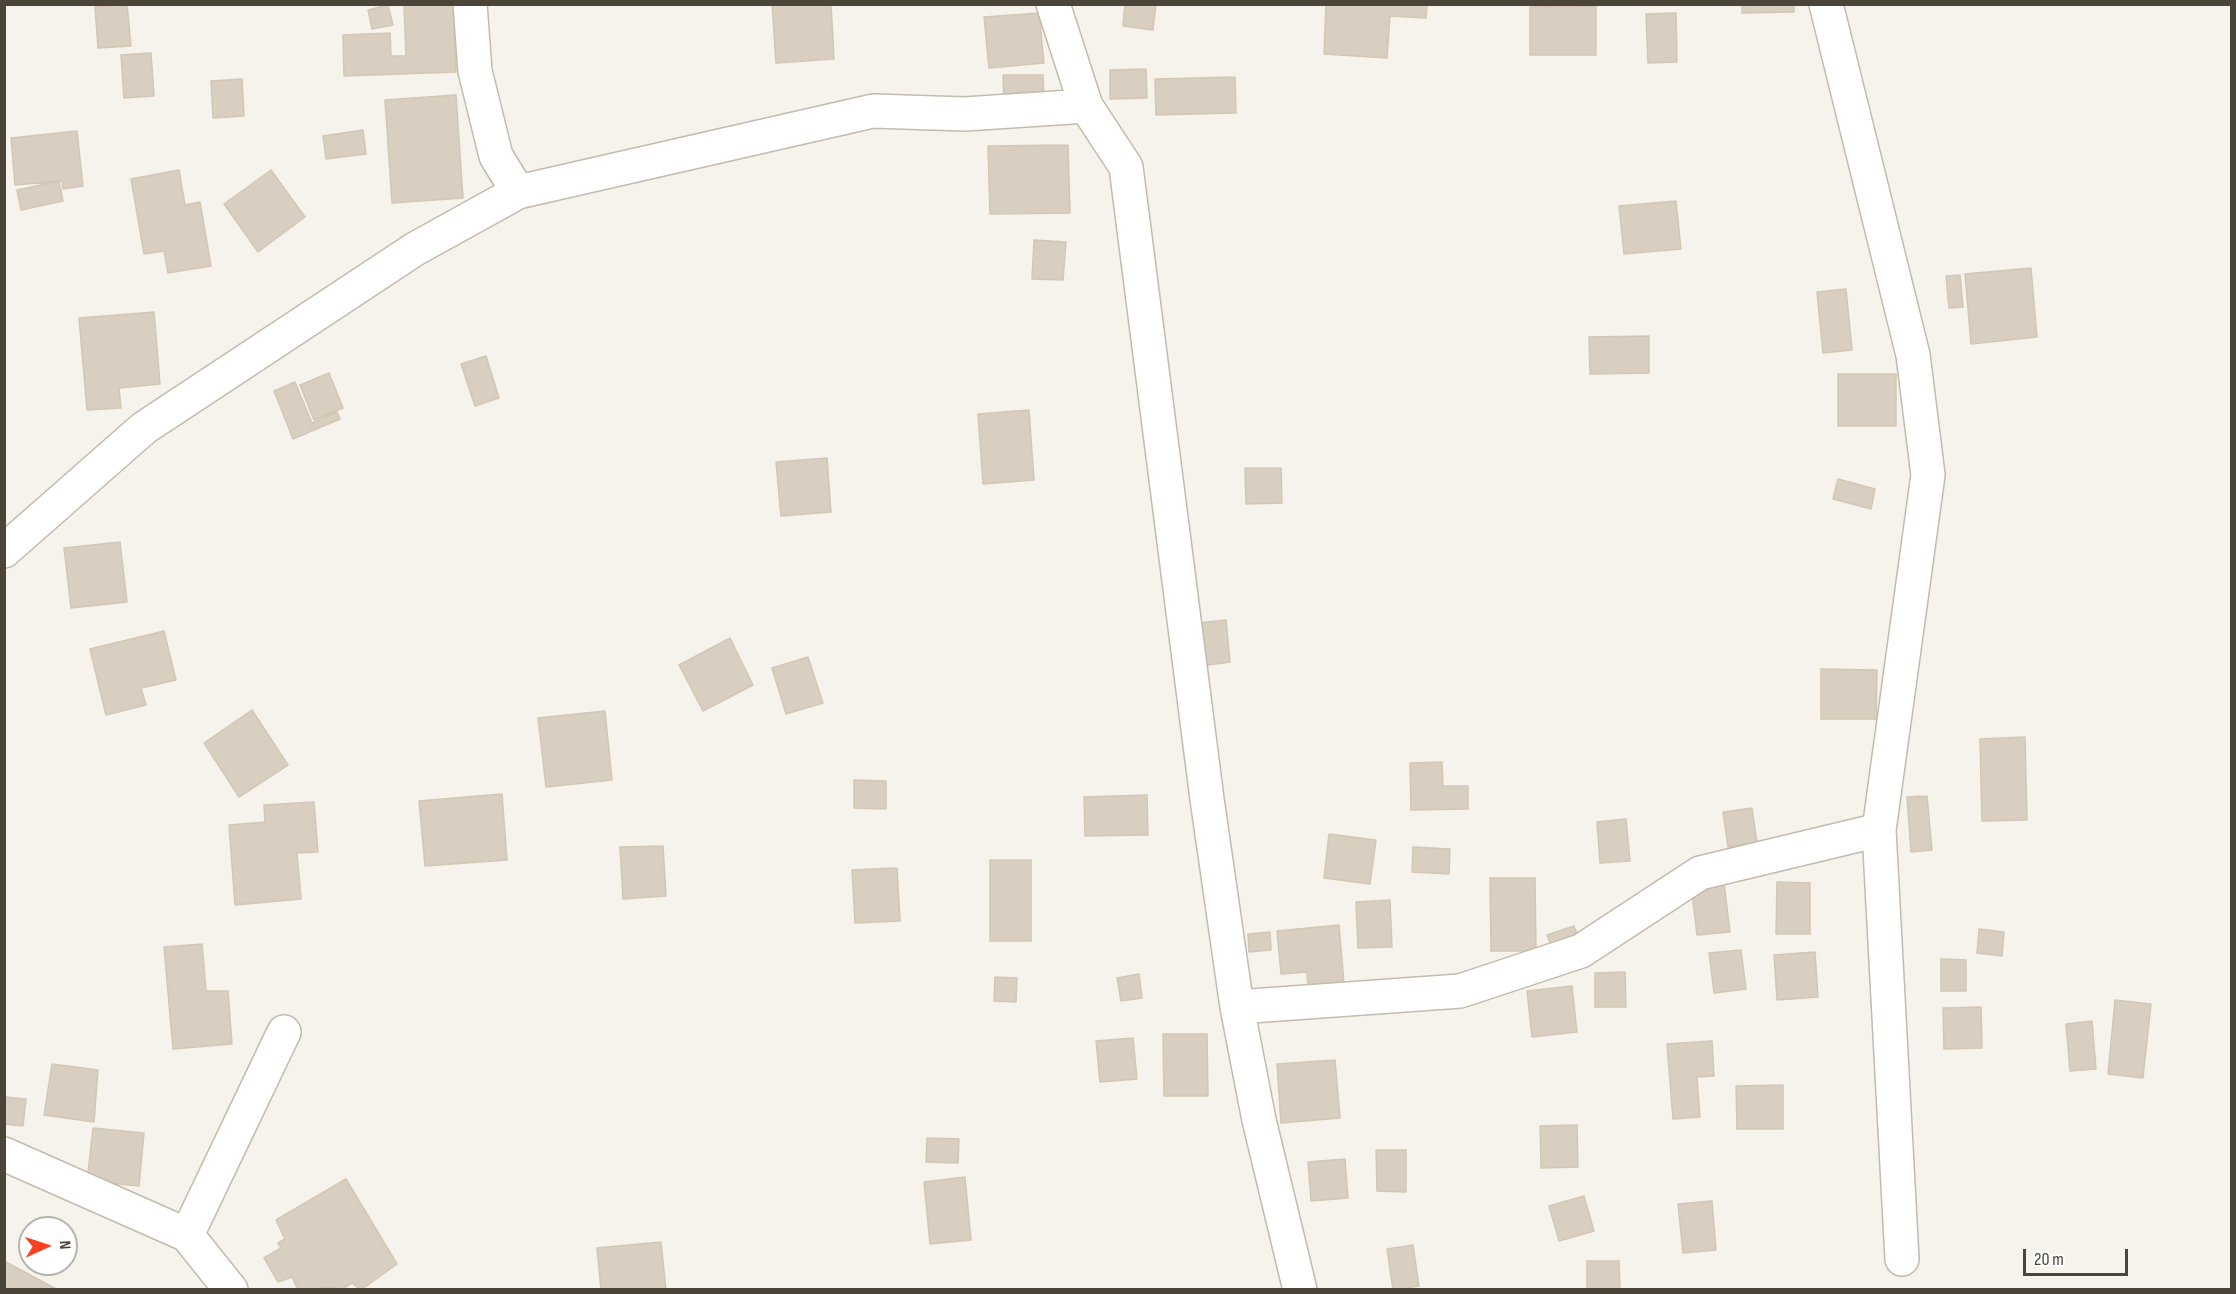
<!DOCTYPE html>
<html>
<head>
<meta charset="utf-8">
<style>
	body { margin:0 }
	#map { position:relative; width:2236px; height:1294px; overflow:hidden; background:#f6f3ec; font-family:"Sofia Sans Condensed",sans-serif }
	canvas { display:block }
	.frame { position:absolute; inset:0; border:6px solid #4b4439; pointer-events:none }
	.north { position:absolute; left:18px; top:1216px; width:60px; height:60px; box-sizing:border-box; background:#fff; border:2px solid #b7b4b0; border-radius:50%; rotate:87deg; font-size:16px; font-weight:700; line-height:24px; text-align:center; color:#4b4439 }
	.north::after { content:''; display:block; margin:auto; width:21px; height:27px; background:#fc3f1d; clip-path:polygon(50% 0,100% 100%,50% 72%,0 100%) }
	.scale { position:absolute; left:2023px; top:1249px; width:105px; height:27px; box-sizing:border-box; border:3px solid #4b4439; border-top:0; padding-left:8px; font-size:18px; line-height:21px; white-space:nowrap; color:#4b4439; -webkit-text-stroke:4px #fff; paint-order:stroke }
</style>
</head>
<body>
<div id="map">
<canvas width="2236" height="1294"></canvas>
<div class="frame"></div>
<div class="north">N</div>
<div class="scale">20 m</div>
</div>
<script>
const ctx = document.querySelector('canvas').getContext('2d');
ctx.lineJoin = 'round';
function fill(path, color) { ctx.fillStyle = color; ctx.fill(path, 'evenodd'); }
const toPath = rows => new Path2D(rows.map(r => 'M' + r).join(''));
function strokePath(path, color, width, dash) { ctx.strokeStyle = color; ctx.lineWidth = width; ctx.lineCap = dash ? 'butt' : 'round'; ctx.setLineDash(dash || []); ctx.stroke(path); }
const building = toPath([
	[127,4,131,46,98,48,95,7,127,4],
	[404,4,453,4,456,72,344,76,343,35,390,33,391,56,406,56,404,4],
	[772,4,831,4,834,59,776,63,772,4],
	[1125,4,1156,4,1153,30,1123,26,1125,4],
	[1326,4,1427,4,1426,18,1390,16,1387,58,1324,54,1326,4],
	[1742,4,1794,4,1794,12,1742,13,1742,4],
	[388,5,393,25,372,29,368,10,388,5],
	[1596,6,1596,55,1530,55,1530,7,1596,6],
	[1039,13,1044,63,989,68,984,17,1039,13],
	[1676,13,1677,62,1648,63,1646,14,1676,13],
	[151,53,154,96,124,98,121,55,151,53],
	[1146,69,1147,98,1110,99,1110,70,1146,69],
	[1003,75,1043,75,1044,100,1004,100,1003,75],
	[1235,77,1236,113,1156,115,1155,79,1235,77],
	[242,79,244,116,213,118,211,81,242,79],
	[456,95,463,198,392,203,385,100,456,95],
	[363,130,366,154,326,159,323,136,363,130],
	[77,131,83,186,63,189,62,181,15,185,11,138,77,131],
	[1068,145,1070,213,990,214,988,146,1068,145],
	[179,170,185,205,200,202,211,266,168,273,164,251,144,254,131,179,179,170],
	[271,170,305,217,258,252,224,204,271,170],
	[59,181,63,201,21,210,17,190,59,181],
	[1676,201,1681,249,1624,254,1619,206,1676,201],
	[1034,240,1066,242,1063,280,1032,279,1034,240],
	[2031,268,2037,337,1971,344,1965,274,2031,268],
	[1960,275,1963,307,1949,308,1946,276,1960,275],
	[1846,289,1852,350,1823,353,1817,292,1846,289],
	[154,312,160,384,119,388,121,408,87,410,79,318,154,312],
	[1649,336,1649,373,1590,374,1589,337,1649,336],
	[486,356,499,398,475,406,461,364,486,356],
	[329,373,343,408,314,420,300,385,329,373],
	[1838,374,1896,374,1896,426,1838,426,1838,374],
	[295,382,312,423,337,412,340,419,293,439,274,391,295,382],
	[1029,410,1034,480,983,484,978,414,1029,410],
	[827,458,831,512,781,516,776,462,827,458],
	[1245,468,1281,468,1282,503,1246,504,1245,468],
	[1838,479,1875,489,1871,509,1833,499,1838,479],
	[120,542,127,602,71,608,64,548,120,542],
	[1226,620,1230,662,1201,666,1197,623,1226,620],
	[164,631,176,680,141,688,146,705,106,715,90,649,164,631],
	[730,638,753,685,703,711,679,665,730,638],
	[808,657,823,703,786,714,772,668,808,657],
	[1821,669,1877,670,1876,719,1821,719,1821,669],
	[252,710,288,765,239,797,204,743,252,710],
	[605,711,612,780,546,787,538,718,605,711],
	[2025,737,2027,820,1982,821,1980,739,2025,737],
	[1442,762,1443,786,1468,786,1468,809,1411,810,1410,763,1442,762],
	[854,780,886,781,886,809,854,808,854,780],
	[502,794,507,860,425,866,419,801,502,794],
	[1147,795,1148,835,1085,836,1084,797,1147,795],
	[1927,796,1932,850,1911,852,1907,797,1927,796],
	[314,802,318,852,297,853,301,899,235,905,229,825,265,822,264,805,314,802],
	[1752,808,1757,843,1728,847,1723,812,1752,808],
	[1626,819,1630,861,1600,863,1597,822,1626,819],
	[1329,834,1376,840,1370,884,1324,878,1329,834],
	[663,846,666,896,623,899,620,847,663,846],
	[1413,847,1450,849,1449,874,1412,872,1413,847],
	[990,860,1031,860,1031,941,990,941,990,860],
	[897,868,900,921,855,923,852,870,897,868],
	[1490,878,1535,878,1536,951,1491,951,1490,878],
	[1724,882,1730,932,1697,935,1691,885,1724,882],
	[1777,882,1810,883,1810,934,1776,934,1777,882],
	[1390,900,1392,947,1358,948,1356,902,1390,900],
	[1339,925,1345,995,1309,998,1307,972,1281,974,1277,931,1339,925],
	[1574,926,1582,947,1555,956,1547,935,1574,926],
	[1979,929,2004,932,2002,956,1977,953,1979,929],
	[1270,932,1271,950,1249,952,1248,934,1270,932],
	[202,944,206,991,228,991,232,1044,173,1049,164,947,202,944],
	[1741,950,1746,989,1714,993,1709,953,1741,950],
	[1815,952,1818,997,1777,1000,1774,955,1815,952],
	[1941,959,1966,960,1966,991,1941,991,1941,959],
	[1625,972,1626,1007,1595,1007,1595,973,1625,972],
	[1139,974,1142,998,1121,1001,1117,978,1139,974],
	[995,977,1017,978,1016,1002,994,1001,995,977],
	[1572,986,1577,1032,1532,1037,1527,991,1572,986],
	[2115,1000,2151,1004,2143,1078,2108,1074,2115,1000],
	[1981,1007,1982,1048,1944,1049,1943,1008,1981,1007],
	[2092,1021,2096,1069,2070,1071,2066,1024,2092,1021],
	[1163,1034,1207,1034,1208,1096,1164,1096,1163,1034],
	[1133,1038,1137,1079,1100,1082,1096,1041,1133,1038],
	[1712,1041,1714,1076,1697,1077,1700,1117,1673,1119,1667,1044,1712,1041],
	[1335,1060,1340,1118,1281,1123,1277,1064,1335,1060],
	[52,1064,98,1070,94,1122,44,1115,52,1064],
	[1783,1085,1783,1129,1737,1129,1736,1086,1783,1085],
	[5,1097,26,1099,23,1126,4,1124,5,1097],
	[1577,1125,1578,1167,1541,1168,1540,1126,1577,1125],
	[93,1128,144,1133,139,1186,87,1181,93,1128],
	[927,1138,959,1139,958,1163,926,1162,927,1138],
	[1376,1150,1406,1150,1406,1192,1377,1191,1376,1150],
	[1345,1159,1348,1198,1311,1201,1308,1162,1345,1159],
	[965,1177,971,1240,930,1244,924,1182,965,1177],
	[346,1179,397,1264,361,1290,352,1283,341,1290,332,1287,298,1290,292,1277,278,1282,264,1258,281,1248,278,1243,285,1239,276,1220,346,1179],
	[1584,1196,1594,1231,1559,1241,1549,1206,1584,1196],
	[1712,1201,1716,1250,1683,1253,1678,1204,1712,1201],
	[661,1242,666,1290,601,1290,597,1248,661,1242],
	[1413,1245,1419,1286,1393,1290,1387,1249,1413,1245],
	[4,1261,58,1290,4,1290,4,1261],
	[1587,1261,1619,1261,1620,1290,1587,1290,1587,1261]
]);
const street = toPath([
	[470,4,475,71,496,156,518,192,873,111,965,114,1086,106,1126,167,1207,799,1237,1007,1259,1120,1300,1290],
	[1053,4,1086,106],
	[1826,4,1913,355,1928,475,1879,830,1902,1259],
	[4,551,144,428,415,249,518,192],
	[1237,1007,1460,991,1581,951,1700,873,1879,830],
	[4,1154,187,1235,284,1032],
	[187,1235,231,1290]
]);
fill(building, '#d8cfc1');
strokePath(building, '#d3c7b4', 1.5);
strokePath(street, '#c2bbae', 36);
strokePath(street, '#fff', 33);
</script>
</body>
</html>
